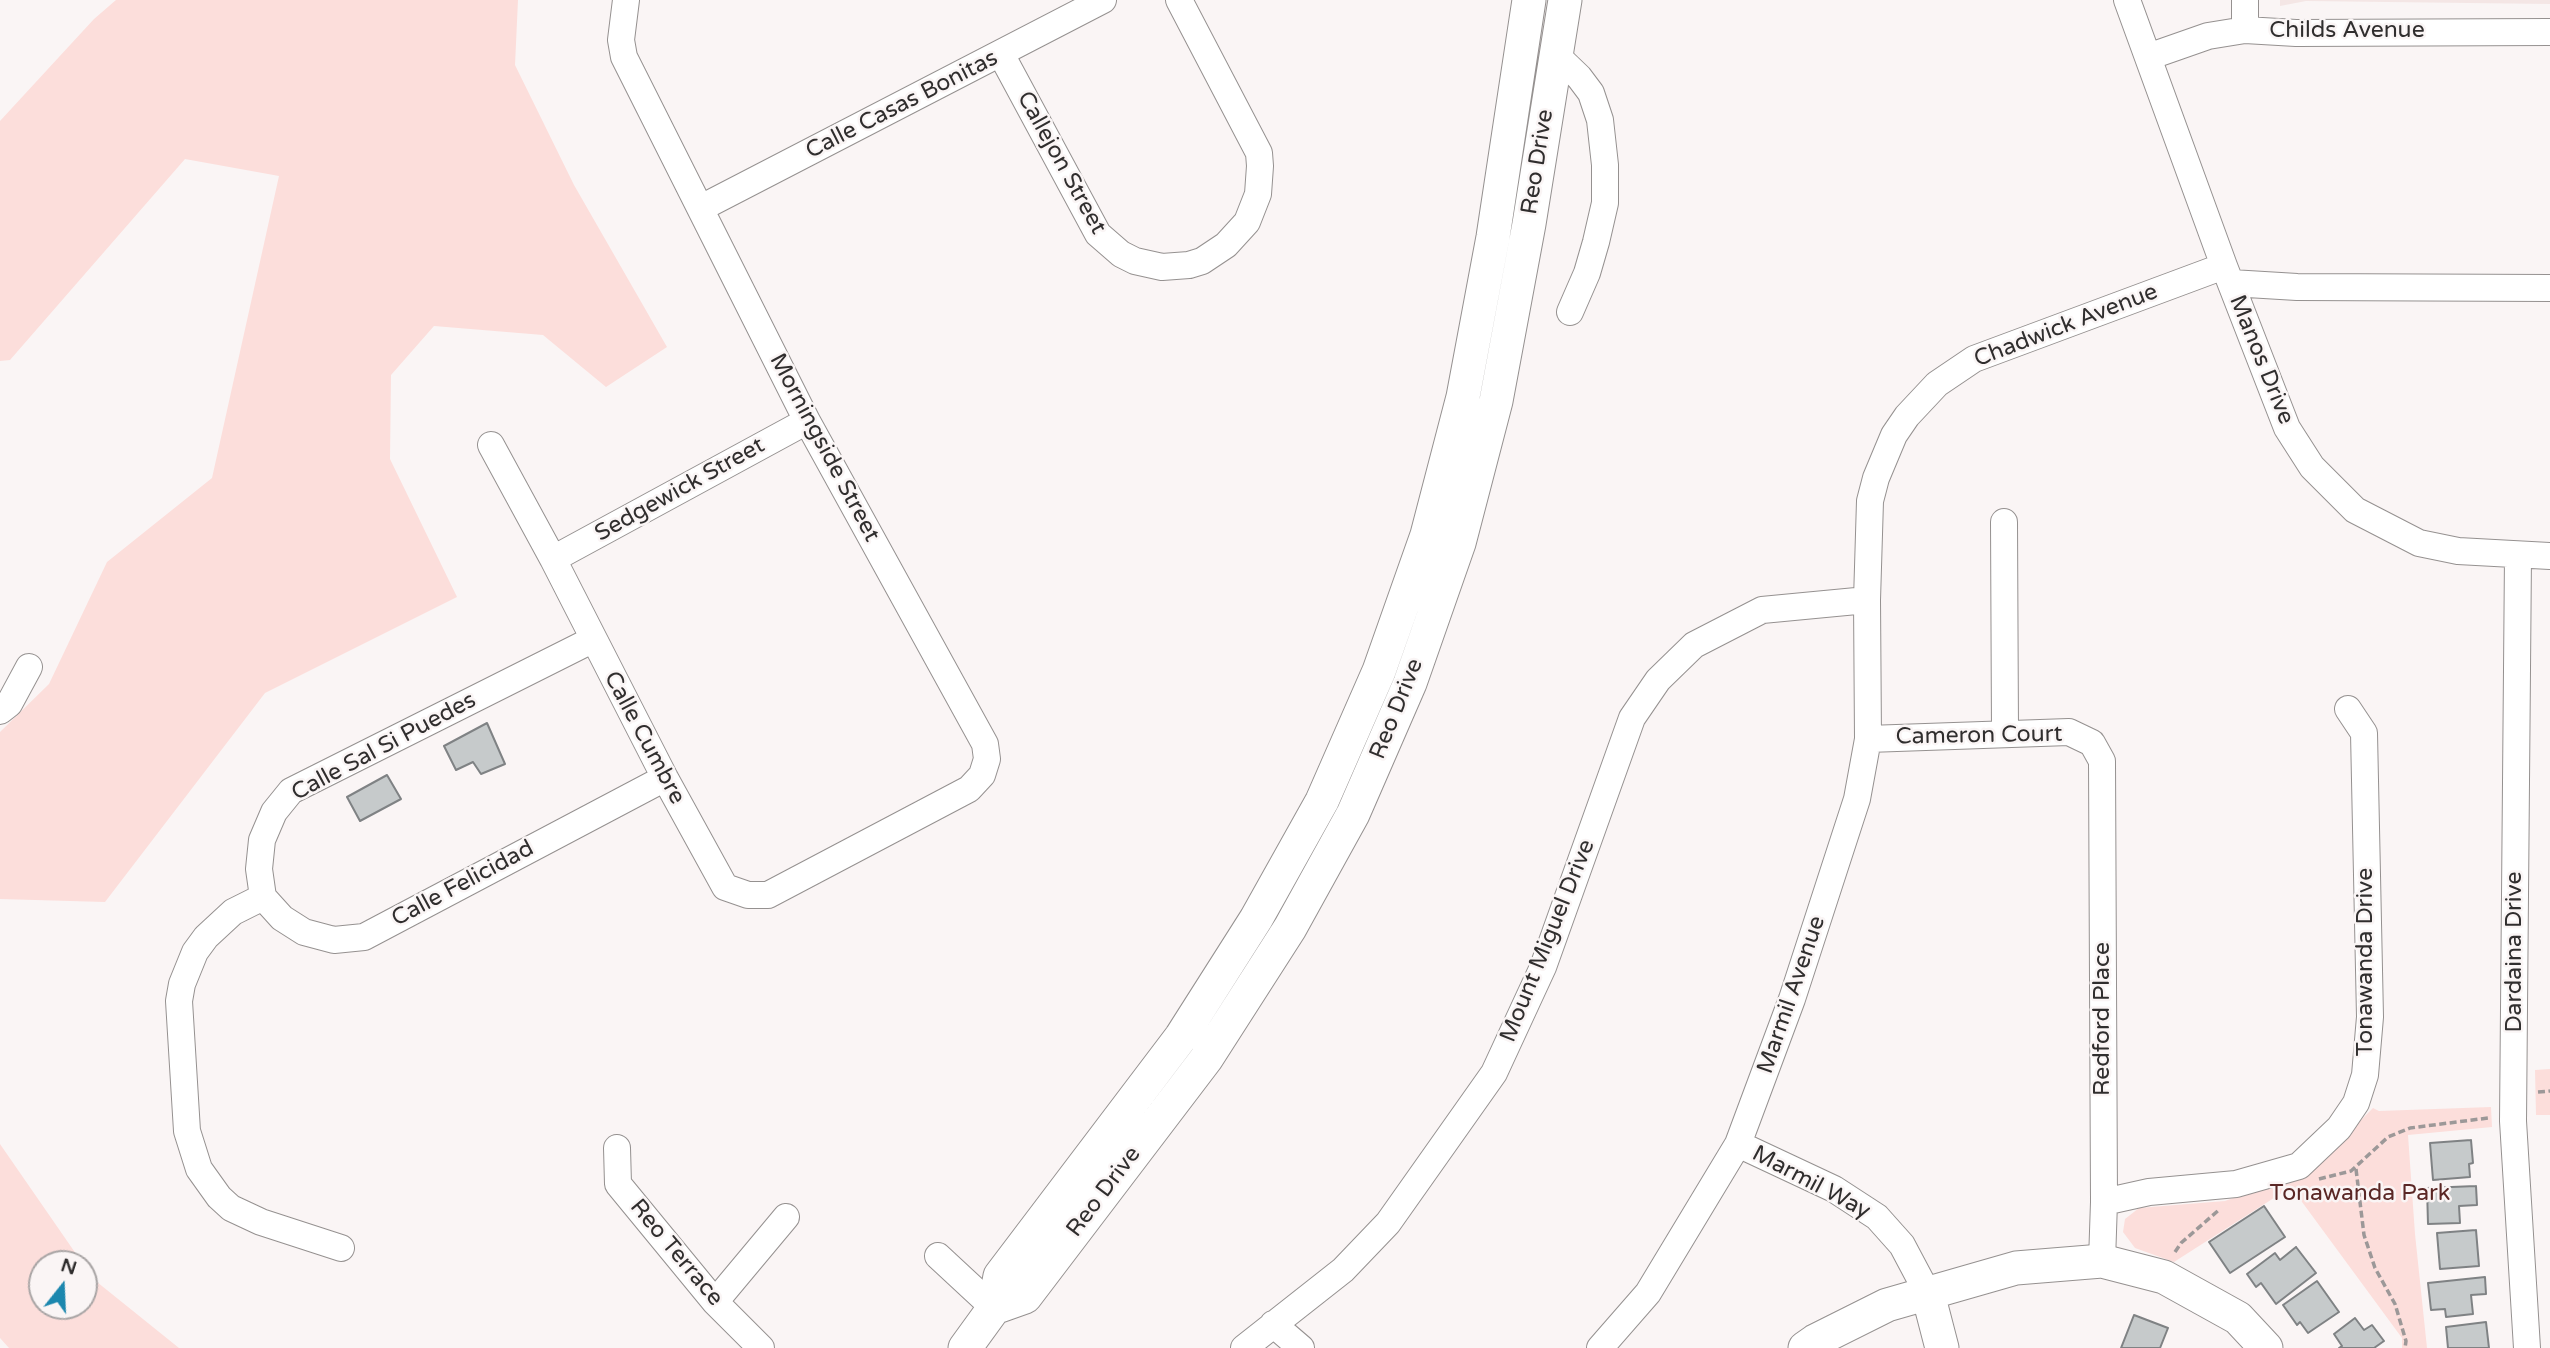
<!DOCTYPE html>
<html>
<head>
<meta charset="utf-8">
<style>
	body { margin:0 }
	#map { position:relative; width:2550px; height:1348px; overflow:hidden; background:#faf5f5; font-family:"Varela Round",sans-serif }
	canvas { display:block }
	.north { position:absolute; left:28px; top:1250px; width:70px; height:70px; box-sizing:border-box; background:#faf5f5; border:2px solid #a9a5a5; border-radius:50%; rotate:18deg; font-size:19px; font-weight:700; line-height:28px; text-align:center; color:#302e2e }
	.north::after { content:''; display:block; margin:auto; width:24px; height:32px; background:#1c87ae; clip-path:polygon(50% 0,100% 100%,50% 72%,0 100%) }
</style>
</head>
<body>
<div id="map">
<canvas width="2550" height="1348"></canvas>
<div class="north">N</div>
</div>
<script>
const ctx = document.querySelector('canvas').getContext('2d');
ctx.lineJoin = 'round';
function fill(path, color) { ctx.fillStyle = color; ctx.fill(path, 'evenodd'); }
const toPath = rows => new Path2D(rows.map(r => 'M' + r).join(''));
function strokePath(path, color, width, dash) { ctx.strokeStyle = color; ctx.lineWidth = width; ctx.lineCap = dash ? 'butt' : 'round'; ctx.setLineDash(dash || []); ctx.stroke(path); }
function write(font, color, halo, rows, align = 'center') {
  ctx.font = font + ' "Varela Round",sans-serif'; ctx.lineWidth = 5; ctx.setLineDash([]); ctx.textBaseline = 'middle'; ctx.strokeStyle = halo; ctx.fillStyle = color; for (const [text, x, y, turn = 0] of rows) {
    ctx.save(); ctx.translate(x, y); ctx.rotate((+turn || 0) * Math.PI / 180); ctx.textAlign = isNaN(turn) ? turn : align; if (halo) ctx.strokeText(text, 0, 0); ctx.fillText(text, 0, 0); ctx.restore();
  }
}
const built = toPath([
	[2280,0,2550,0,2550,4,2306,1,2280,6]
]);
const green = toPath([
	[116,0,518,0,515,65,574,185,667,347,606,387,543,335,434,326,391,375,390,459,457,597,265,693,105,902,0,899,0,732,49,684,107,562,212,478,279,176,185,159,10,360,0,361,0,121,94,19],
	[2550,1069,2550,1115,2536,1115,2535,1070],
	[2491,1107,2492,1127,2408,1135,2415,1234,2427,1348,2402,1348,2402,1338,2291,1187,2174,1262,2135,1248,2123,1232,2125,1219,2139,1208,2225,1201,2298,1175,2337,1144,2373,1108,2379,1111],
	[0,1144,83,1264,42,1264,42,1306,84,1306,84,1266,92,1278,179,1348,9,1348,0,1338]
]);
const building = toPath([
	[487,723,505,764,481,774,473,762,456,770,444,746,487,723],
	[387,775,401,799,360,821,347,797,387,775],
	[2471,1140,2473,1163,2469,1164,2470,1177,2433,1180,2430,1143,2471,1140],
	[2476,1186,2477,1205,2459,1206,2460,1223,2428,1224,2427,1188,2476,1186],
	[2264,1206,2285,1237,2230,1273,2209,1242,2264,1206],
	[2476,1230,2479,1266,2440,1269,2437,1233,2476,1230],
	[2296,1247,2316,1273,2276,1304,2261,1283,2256,1287,2247,1274,2275,1253,2280,1260,2296,1247],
	[2485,1277,2486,1294,2471,1295,2473,1314,2446,1317,2445,1309,2431,1310,2428,1283,2485,1277],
	[2317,1281,2339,1312,2308,1333,2300,1322,2297,1325,2283,1305,2317,1281],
	[2134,1315,2168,1328,2160,1348,2121,1348,2134,1315],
	[2355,1318,2364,1330,2372,1325,2384,1341,2374,1348,2339,1348,2342,1346,2334,1334,2355,1318],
	[2486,1322,2489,1348,2448,1348,2446,1327,2486,1322]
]);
const path = toPath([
	[2538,1092,2550,1091],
	[2356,1169,2364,1235,2375,1268,2395,1304,2406,1341,2405,1348],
	[2319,1179,2351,1171,2388,1137,2410,1128,2488,1118],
	[2175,1252,2181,1243,2220,1209]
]);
const minor = toPath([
	[2127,0,2224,266,2287,428,2312,467,2355,510,2419,543,2458,551,2550,556],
	[2245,0,2245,30],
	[1001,54,1098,234,1121,254,1135,261,1162,267,1189,265,1202,261,1226,245,1247,222,1258,194,1260,166,1259,153,1179,0],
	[1555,54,1579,77,1591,93,1600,120,1605,165,1605,203,1596,242,1587,273,1570,312],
	[2148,57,2208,36,2245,30,2296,33,2550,32],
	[701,208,1103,0],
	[2231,283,2297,287,2550,288],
	[491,445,553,559,665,778,725,887,748,895,768,895,969,789,982,775,987,759,985,744,807,421,624,57,621,40,626,0],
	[2004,522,2005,732],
	[2518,556,2513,1121,2527,1348],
	[553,559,807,421],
	[592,640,291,791,274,812,262,840,259,869,263,897,282,918,304,932,334,940,364,937,665,778],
	[0,711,9,704,29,667],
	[1868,739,2069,732,2092,743,2102,761,2104,1202,2102,1261],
	[263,897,233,912,206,937,195,952,182,984,179,1001,187,1131,199,1169,219,1197,231,1208,261,1222,341,1248],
	[1738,1144,1834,1189,1877,1217,1902,1245,1928,1294],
	[617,1148,618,1184,715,1302,761,1348],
	[2104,1202,2149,1192,2236,1184,2299,1166,2339,1128,2356,1103,2365,1075,2370,1017,2364,733,2348,709],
	[938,1256,994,1308],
	[715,1302,786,1217],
	[1273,1324,1301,1348],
	[1244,1348,1343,1270,1388,1223,1494,1073,1543,967,1632,718,1658,680,1694,645,1762,610,1867,600],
	[1600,1348,1648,1293,1738,1144,1792,999,1857,799,1868,739,1867,600,1870,501,1876,478,1894,435,1907,416,1937,384,1974,359,2224,266]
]);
const major = toPath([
	[1928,1294,1942,1348],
	[994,1308,1025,1297,1206,1059,1290,928,1353,814,1410,683,1459,543,1496,401,1529,224,1565,0],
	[965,1348,994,1308,1000,1276,1181,1037,1256,919,1322,801,1379,671,1427,535,1463,397,1493,237,1529,0],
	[1805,1348,1815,1341,1887,1305,2016,1268,2102,1261,2164,1277,2238,1318,2266,1348]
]);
const streetNames = [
	["Childs Avenue",2347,31],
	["Calle Casas Bonitas",902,105,-27],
	["Reo Drive",1538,162,-81],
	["Callejon Street",1061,163,61],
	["Chadwick Avenue",2066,326,-21],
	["Manos Drive",2261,360,68],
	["Morningside Street",824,448,62],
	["Sedgewick Street",680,490,-29],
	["Reo Drive",1397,709,-68],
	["Cameron Court",1979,736,-1],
	["Calle Cumbre",644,738,62],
	["Calle Sal Si Puedes",384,747,-28],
	["Calle Felicidad",463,884,-28],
	["Mount Miguel Drive",1548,941,-68],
	["Dardaina Drive",2515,952,-90],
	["Tonawanda Drive",2366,962,-90],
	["Marmil Avenue",1792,995,-71],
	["Redford Place",2103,1019,-90],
	["Marmil Way",1811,1183,28],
	["Reo Drive",1104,1192,-53],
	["Reo Terrace",676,1253,50]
];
const parkNames = [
	["Tonawanda Park",2360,1194]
];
fill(built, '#f4e6e5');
fill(green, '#fcdedb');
fill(building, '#c6cacb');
strokePath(building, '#7f8284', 2);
strokePath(minor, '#959190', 28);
strokePath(major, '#959190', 35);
strokePath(path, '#9c9898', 3.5, [7, 3.5]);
strokePath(minor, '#fff', 26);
strokePath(major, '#fff', 33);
write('23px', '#302e2e', '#faf5f5', streetNames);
write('23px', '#5a2725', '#faf5f5', parkNames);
</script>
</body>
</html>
